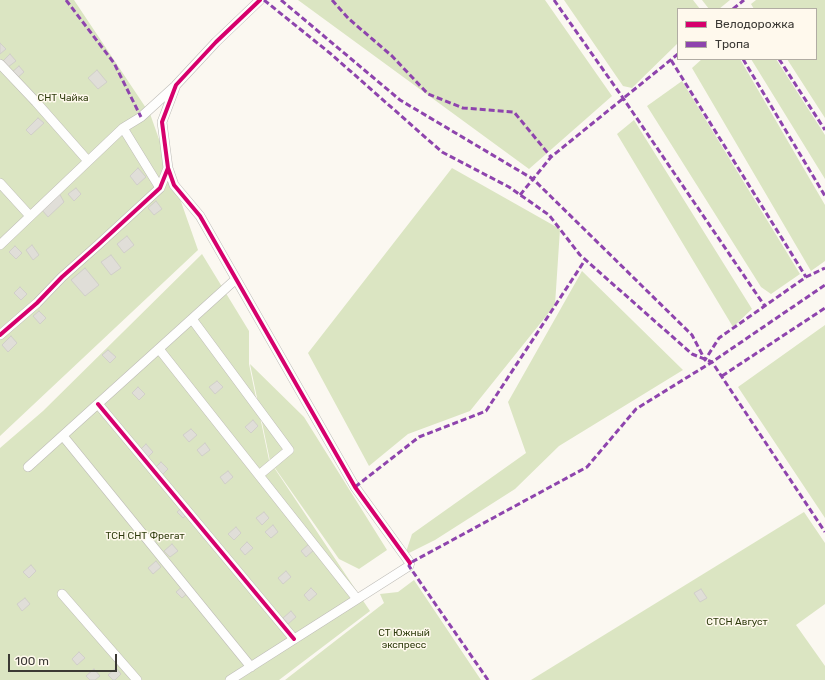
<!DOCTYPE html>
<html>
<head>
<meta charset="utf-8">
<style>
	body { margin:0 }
	#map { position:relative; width:825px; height:680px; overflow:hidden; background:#fbf8f1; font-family:Rubik,sans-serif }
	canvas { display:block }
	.legend { position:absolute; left:677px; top:8px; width:140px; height:52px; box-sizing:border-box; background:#fff9ed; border:1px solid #b1aca3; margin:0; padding:5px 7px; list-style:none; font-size:12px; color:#3b3934 }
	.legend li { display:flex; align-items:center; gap:8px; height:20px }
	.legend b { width:20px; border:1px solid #b1aca3 }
	.scale { position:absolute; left:8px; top:654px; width:109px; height:18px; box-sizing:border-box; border:2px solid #3b3934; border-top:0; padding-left:5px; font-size:12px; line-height:14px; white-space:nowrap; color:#3b3934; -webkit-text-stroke:3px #fff9ed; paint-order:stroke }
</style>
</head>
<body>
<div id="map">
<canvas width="825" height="680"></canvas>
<ul class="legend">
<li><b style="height:5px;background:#d6006c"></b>Велодорожка</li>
<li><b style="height:5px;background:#8e44ad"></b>Тропа</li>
</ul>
<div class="scale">100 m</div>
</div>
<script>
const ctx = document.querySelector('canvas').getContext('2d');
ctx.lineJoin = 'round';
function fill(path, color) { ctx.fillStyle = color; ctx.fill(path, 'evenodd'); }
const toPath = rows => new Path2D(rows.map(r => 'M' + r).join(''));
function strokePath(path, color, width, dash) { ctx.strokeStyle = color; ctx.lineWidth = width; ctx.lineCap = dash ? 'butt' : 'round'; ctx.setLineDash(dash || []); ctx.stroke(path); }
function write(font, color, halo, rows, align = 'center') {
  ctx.font = font + ' Rubik,sans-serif'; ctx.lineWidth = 3; ctx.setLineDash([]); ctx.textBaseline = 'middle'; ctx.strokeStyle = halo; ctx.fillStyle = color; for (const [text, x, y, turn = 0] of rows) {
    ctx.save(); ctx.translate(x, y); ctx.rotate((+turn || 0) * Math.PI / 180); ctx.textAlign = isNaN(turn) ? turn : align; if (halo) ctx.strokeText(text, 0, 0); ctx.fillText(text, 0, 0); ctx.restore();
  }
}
const green = toPath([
	[0,0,74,0,146,108,0,240],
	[298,0,545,0,612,96,529,169],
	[564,0,693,0,700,9,678,9,678,43,632,88,623,86],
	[702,0,730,0,719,9,709,9],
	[756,0,825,0,825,118,787,59,816,59,816,9,754,9,751,4],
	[702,59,740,59,825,205,825,261,811,271,692,68],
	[751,59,776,59,825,135,825,179],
	[682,81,800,274,771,294,761,287,647,106],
	[148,108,198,250,0,436,0,245],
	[634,120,752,309,733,327,617,134],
	[452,168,560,229,555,305,470,411,408,434,369,466,308,353],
	[202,254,249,331,249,364,269,460,370,611,279,680,0,680,0,448,43,411],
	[582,271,683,370,559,446,515,489,435,540,405,555,412,534,526,453,508,402],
	[825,325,825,518,738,387],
	[250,364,304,417,387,550,359,569,339,559,270,461],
	[804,512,825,543,825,604,796,625,825,666,825,680,531,680],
	[414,580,481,680,285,680,384,603,380,594,398,592]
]);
const building = toPath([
	[0,43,6,49,0,54,0,43],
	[10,54,16,61,8,67,3,61,10,54],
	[19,66,24,72,16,79,11,73,19,66],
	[97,70,107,82,98,89,88,78,97,70],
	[38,118,44,123,31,135,26,130,38,118],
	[138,168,146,177,137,185,130,176,138,168],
	[76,188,81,194,74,201,68,194,76,188],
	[59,193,64,202,48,217,42,210,59,193],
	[156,201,162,209,154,215,148,208,156,201],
	[127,236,134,245,124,253,117,244,127,236],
	[32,245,39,255,33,260,26,250,32,245],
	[15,246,22,253,16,259,9,252,15,246],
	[111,255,121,268,111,275,101,262,111,255],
	[85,268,99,285,85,296,71,280,85,268],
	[20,287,27,294,21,300,14,293,20,287],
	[39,311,46,318,40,324,33,316,39,311],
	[11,336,17,343,8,352,2,345,11,336],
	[108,350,116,357,110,363,102,355,108,350],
	[217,381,223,387,215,394,209,387,217,381],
	[138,387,145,394,139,400,132,393,138,387],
	[253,420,258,426,251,433,245,427,253,420],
	[191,429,197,435,189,442,183,435,191,429],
	[205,443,210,450,202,456,197,450,205,443],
	[146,444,153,452,147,458,140,450,146,444],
	[161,462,168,469,162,475,155,468,161,462],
	[228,471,233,477,225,484,220,477,228,471],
	[185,505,191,511,183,518,177,512,185,505],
	[264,512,269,518,262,525,256,518,264,512],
	[273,525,278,532,271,538,265,532,273,525],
	[236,527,241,533,234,540,228,534,236,527],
	[247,542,253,548,245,555,240,549,247,542],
	[172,544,178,551,170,557,164,551,172,544],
	[309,544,314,550,306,557,301,551,309,544],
	[156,561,161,567,153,574,148,568,156,561],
	[31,565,36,571,29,578,23,572,31,565],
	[286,571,291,577,283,584,278,578,286,571],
	[184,585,190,591,182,598,176,592,184,585],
	[311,588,317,594,309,601,304,595,311,588],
	[701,589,707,598,700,602,694,593,701,589],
	[25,598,30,604,22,611,17,604,25,598],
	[291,611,296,617,288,624,283,618,291,611],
	[79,652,85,658,77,665,72,659,79,652],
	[116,668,121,674,115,680,113,680,108,675,116,668],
	[94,669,100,676,95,680,90,680,86,676,94,669]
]);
const minor = toPath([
	[260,0,216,42,176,85,162,122,168,168,174,185,200,216,355,487,410,563],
	[0,64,36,102,88,161],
	[123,128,160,188],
	[0,183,30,216],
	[0,245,123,128,141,117,174,87],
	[192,319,289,450,259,475],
	[0,335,37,303,62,277,98,245,160,188,168,168],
	[159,349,357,599],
	[98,404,294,639],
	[63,436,251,667],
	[28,467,236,279],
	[62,594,137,680],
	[230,680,409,566]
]);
const quiet = toPath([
	[66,0,114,63,141,117],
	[264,0,331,54,442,152,509,187,549,215,580,255,692,354,712,362,825,532],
	[281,0,400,100,533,179,692,335,705,360,719,338,806,277,825,268],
	[332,0,349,19,392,56,428,94,463,108,514,112,551,157],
	[554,0,623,98,764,305],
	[733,9,744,0],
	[743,59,825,196],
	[779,59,825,130],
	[671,60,806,277],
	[520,195,551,157,678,54],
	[722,376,825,308],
	[355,487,419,437,486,411,585,260],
	[488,680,409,566,410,563,587,467,636,409,712,362,825,285]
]);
const cycleway = toPath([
	[260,0,216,42,176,85,162,122,168,168,174,185,200,216,355,487,410,563],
	[0,335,37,303,62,277,98,245,160,188,168,168],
	[98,404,294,639]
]);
const parkNames = [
	["СНТ Чайка",63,98],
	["ТСН СНТ Фрегат",145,536],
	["СТСН Август",737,622],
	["СТ Южный",404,633],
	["экспресс",404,645]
];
fill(green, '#dbe5c2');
fill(building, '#e0ded8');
strokePath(building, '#d1cfc9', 1);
strokePath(minor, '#bebcb7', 10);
strokePath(minor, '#fefefd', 9);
strokePath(quiet, '#8e44ad', 3, [6, 3]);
strokePath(cycleway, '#d6006c', 4);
write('10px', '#2f3c0d', '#fff9ed', parkNames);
</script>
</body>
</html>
